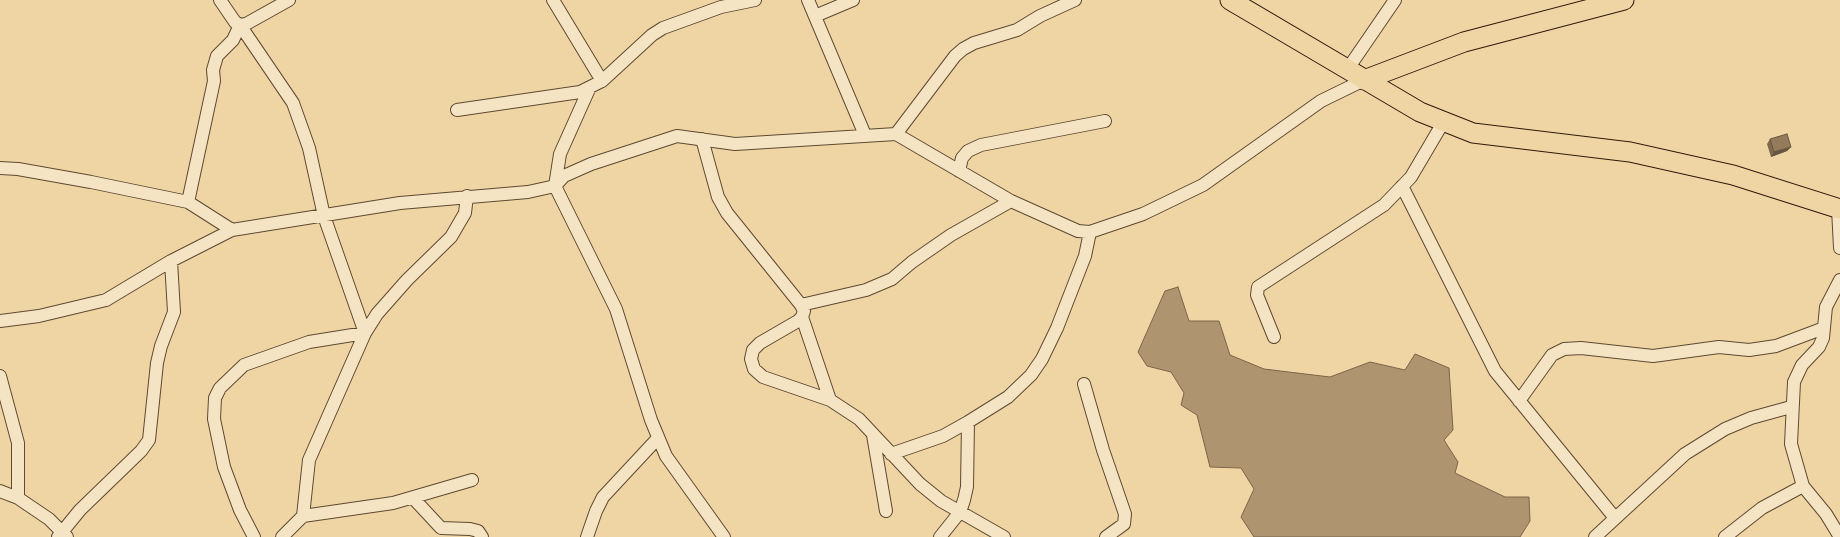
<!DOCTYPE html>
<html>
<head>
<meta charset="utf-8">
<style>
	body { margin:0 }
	canvas { display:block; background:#f0d5a4 }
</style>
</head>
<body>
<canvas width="1840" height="537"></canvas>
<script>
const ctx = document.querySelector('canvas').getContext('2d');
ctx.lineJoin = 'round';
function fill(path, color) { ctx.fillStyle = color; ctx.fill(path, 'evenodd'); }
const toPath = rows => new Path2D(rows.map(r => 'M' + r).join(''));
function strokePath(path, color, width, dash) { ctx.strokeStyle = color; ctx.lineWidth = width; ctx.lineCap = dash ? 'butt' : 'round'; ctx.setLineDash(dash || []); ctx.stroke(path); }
const water = toPath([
	[1178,287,1189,321,1219,321,1230,355,1264,369,1330,377,1370,362,1405,370,1415,354,1449,368,1453,430,1444,440,1458,462,1455,473,1505,497,1529,497,1530,521,1520,537,1254,537,1241,517,1254,489,1241,468,1210,467,1197,415,1181,405,1184,393,1171,372,1147,366,1138,352,1165,291,1178,287]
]);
const minor = toPath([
	[220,0,235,22,240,25,246,24,289,0],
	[553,0,602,81],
	[808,0,865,135],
	[815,16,853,0],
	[1347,70,1395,0],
	[590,87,560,154,555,186,616,309,651,420,666,456,724,537],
	[457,110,580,92,602,81,652,35,663,28,721,7,755,0],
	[896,134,955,56,963,49,974,43,1017,30,1040,16,1075,0],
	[702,139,718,197,727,213,801,305,804,311,802,317,798,321,760,343,753,350,751,359,754,369,763,377,830,400,859,419,920,484,941,501,1004,537],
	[0,168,18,169,91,182,188,202,232,230,400,203,528,192,555,186,564,176,591,164,677,136,735,144,896,134,1011,201,1078,231,1090,232,1143,214,1203,185,1321,101,1364,80],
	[959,171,962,158,968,151,981,145,1105,121],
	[1402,186,1495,371,1615,518],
	[188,202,214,81,213,70,217,56,233,40,240,25,293,103,309,148,324,216,365,333,309,342,244,365,220,388,215,398,214,419,224,467,240,510,254,537],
	[1838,209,1840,248],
	[1840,280,1826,307,1823,338,1819,347,1802,365,1794,382,1791,444,1803,486,1826,514,1840,537],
	[801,305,866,290,892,279,912,262,951,235,1011,201],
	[802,317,830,400],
	[0,321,39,316,106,300,171,261,232,230],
	[1274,337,1257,295,1258,287,1384,205,1411,177,1444,121],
	[0,376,18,443,18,498],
	[1084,384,1103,450,1125,514,1124,524,1106,537],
	[1519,401,1552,355,1564,349,1581,348,1653,356,1719,347,1749,350,1776,346,1824,328],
	[873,435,886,511],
	[891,454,943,436,968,422,1008,397,1031,375,1042,359,1057,328,1085,256,1090,232],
	[0,491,18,498,49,519,67,537],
	[414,499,441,528,470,529,478,531,482,537],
	[303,516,393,503,472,480],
	[58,537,80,510,141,451,149,440,157,363,161,346,174,312,171,261],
	[282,537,303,516,309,460,365,333,377,314,407,280,451,237,465,213,467,196],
	[587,537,596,511,603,497,658,438],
	[940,537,960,512,964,500,967,487,968,422],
	[1595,537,1685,454,1725,429,1751,418,1791,407],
	[1725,537,1762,508,1803,486]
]);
const primary = toPath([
	[1230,0,1420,112,1473,133,1630,152,1733,175,1840,209],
	[1364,80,1464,42,1624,0]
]);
const wall = toPath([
	[1770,139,1791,147,1787,151,1771,157,1767,144]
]);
const shadedWall = toPath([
	[1791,147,1787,151,1771,157,1774,152]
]);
const building = toPath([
	[1787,134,1791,147,1774,152,1770,139,1787,134]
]);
fill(water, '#ae9570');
strokePath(water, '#7b6448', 1);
strokePath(minor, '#5e4931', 14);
strokePath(primary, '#2e1a0b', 21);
strokePath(minor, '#f5e4c4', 12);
strokePath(primary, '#f0d5a4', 19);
fill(wall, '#7e6a4e');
fill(shadedWall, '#675640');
fill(building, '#937b5b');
strokePath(building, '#675640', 1);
</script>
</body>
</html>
